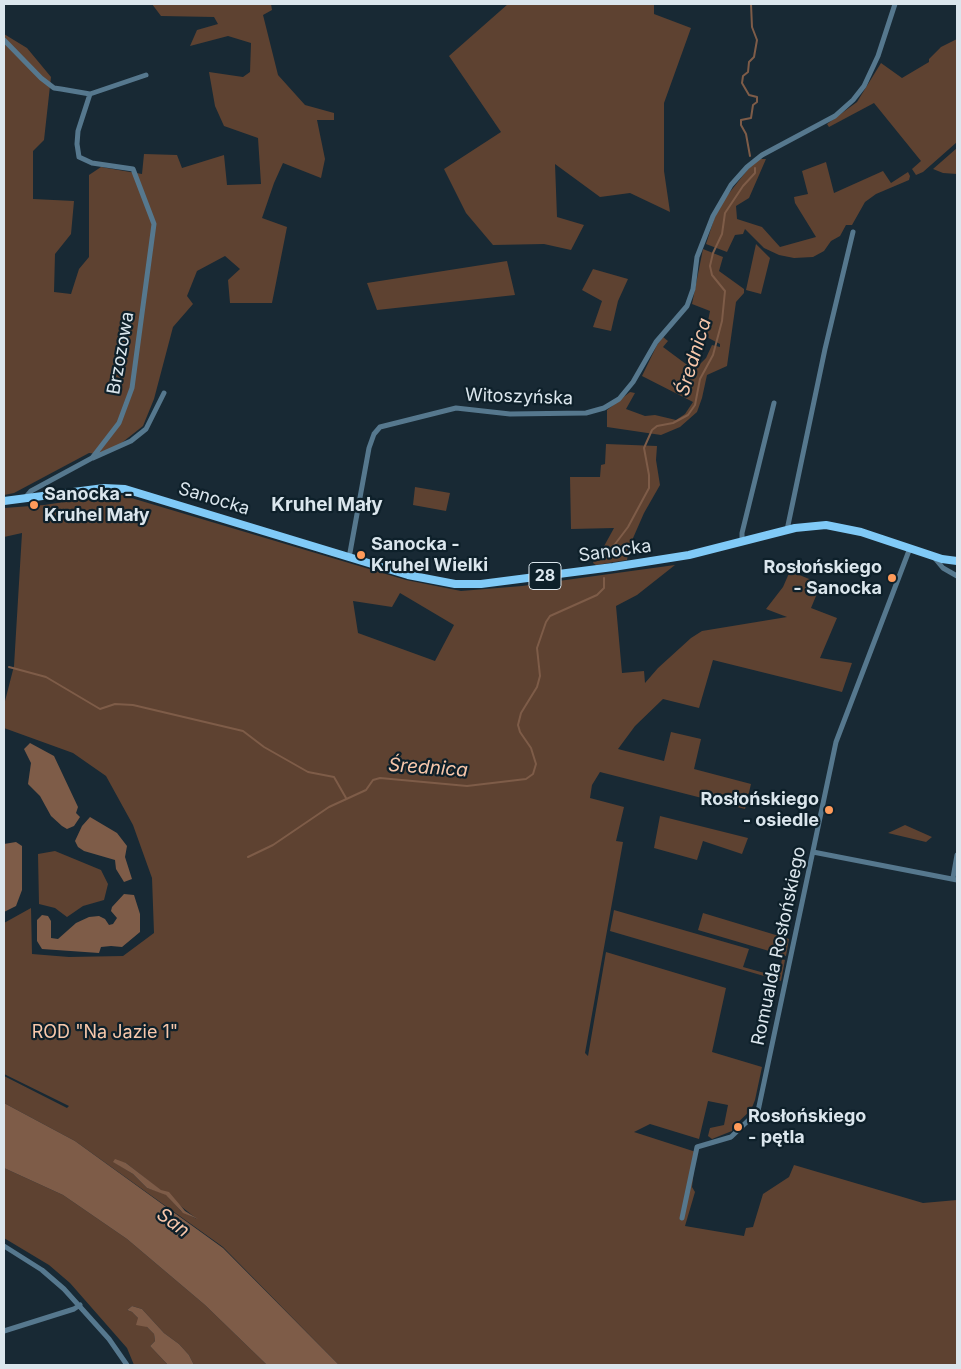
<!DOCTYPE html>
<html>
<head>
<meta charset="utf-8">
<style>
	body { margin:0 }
	#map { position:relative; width:961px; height:1369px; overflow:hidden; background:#182934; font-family:Inter,sans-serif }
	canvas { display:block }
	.frame { position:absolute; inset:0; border:5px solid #dbe6ed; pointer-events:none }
</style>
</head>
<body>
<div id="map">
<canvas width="961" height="1369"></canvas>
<div class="frame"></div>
</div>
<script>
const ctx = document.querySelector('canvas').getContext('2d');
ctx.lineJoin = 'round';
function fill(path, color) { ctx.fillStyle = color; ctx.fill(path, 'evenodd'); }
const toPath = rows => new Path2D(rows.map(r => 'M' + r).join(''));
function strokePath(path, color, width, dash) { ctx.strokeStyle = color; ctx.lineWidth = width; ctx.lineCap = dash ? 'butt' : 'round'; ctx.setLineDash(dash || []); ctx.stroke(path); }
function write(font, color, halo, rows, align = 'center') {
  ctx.font = font + ' Inter,sans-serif'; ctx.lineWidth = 4.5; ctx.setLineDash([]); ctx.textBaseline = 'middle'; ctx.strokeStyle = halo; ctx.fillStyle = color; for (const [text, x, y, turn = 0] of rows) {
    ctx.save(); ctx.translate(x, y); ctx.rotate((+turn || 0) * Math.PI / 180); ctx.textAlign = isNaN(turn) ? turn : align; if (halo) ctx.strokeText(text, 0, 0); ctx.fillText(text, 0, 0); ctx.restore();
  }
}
const green = toPath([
	[152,4,271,4,272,10,263,15,278,75,305,105,334,113,334,120,317,120,325,159,321,178,283,163,274,183,262,218,287,227,272,303,230,303,228,280,240,269,225,256,197,271,187,296,193,304,173,327,154,399,143,426,119,445,98,454,89,453,14,493,4,495,4,34,27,48,51,77,44,140,33,151,33,199,74,201,71,234,55,254,54,292,71,294,79,269,89,257,89,175,101,167,142,174,144,154,177,155,182,168,224,155,227,185,261,184,258,138,224,126,215,106,209,72,243,77,250,72,251,43,228,36,190,46,197,30,218,24,214,17,161,16],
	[508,4,654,4,654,14,691,28,664,103,664,171,670,212,630,193,600,197,555,164,557,217,584,225,571,250,544,244,493,245,466,213,444,169,501,132,449,56],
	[957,39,957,142,923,172,916,175,912,169,921,161,874,103,829,127,827,124,857,102,881,63,902,78,929,62,929,59,941,47],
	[957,148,957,174,943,173,933,169],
	[759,159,766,159,749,198,736,206,737,219,762,227,780,247,816,237,795,203,794,197,808,194,802,171,826,162,834,193,883,171,891,183,908,172,910,176,909,180,876,194,865,202,852,225,846,225,840,236,831,241,824,251,813,257,794,258,779,255,764,248,745,229,743,234,735,235,727,252,706,244,718,207,749,168],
	[756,244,770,258,761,294,746,290],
	[703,249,723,257,719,271,744,289,744,293,736,302,727,366,707,375,702,398,697,412,680,427,661,435,607,427,607,410,630,392,635,393,626,409,645,416,655,415,676,420,685,414,693,402,642,376,657,345,663,337,668,341,663,347,694,370,706,358,712,345,720,347,720,344,697,332,708,321,710,311,692,304],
	[507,261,515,295,377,310,367,283],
	[593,269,628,279,618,301,611,331,593,327,602,301,582,290],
	[606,444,657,446,656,460,660,485,644,513,630,545,627,560,596,565,593,563,594,560,597,559,614,528,571,529,570,477,600,477,601,465,605,464],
	[415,487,450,493,446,511,413,505],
	[118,494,406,580,461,591,522,586,675,565,637,595,616,606,622,673,644,671,645,683,658,668,691,638,702,631,787,617,766,609,783,587,790,571,821,584,811,608,837,618,820,658,852,663,842,692,713,660,699,708,663,699,635,726,618,749,664,761,671,732,701,739,694,769,751,784,745,809,600,772,592,785,590,798,624,807,616,841,623,842,585,1053,588,1056,606,952,726,988,712,1052,762,1067,755,1100,751,1110,732,1128,732,1131,712,1139,708,1136,710,1128,724,1125,728,1105,708,1101,699,1139,650,1124,634,1132,696,1152,692,1187,695,1192,685,1226,744,1236,746,1228,753,1227,763,1194,789,1177,794,1165,923,1203,957,1200,957,1365,339,1365,223,1247,75,1141,4,1103,4,1076,67,1108,69,1106,4,1074,4,923,31,908,32,954,69,957,123,956,154,933,152,878,133,825,106,776,73,753,4,728,4,705,14,666,22,533,4,537,4,508,44,505],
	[400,593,454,625,435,661,358,633,353,601,392,607],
	[114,1162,126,1163,197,1219,181,1211,166,1194,147,1188,133,1174],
	[660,816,748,838,742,854,703,841,697,860,654,848],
	[905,825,932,837,926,842,888,833],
	[55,851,101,870,108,884,104,900,83,906,67,917,55,908,39,904,38,854],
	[614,910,749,949,743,967,779,977,782,959,785,960,781,981,610,931],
	[703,913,789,939,786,956,698,930],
	[4,1168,63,1195,127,1239,205,1305,267,1365,194,1365,189,1355,179,1344,164,1333,142,1309,132,1306,127,1310,132,1312,154,1334,155,1341,150,1346,168,1365,134,1365,127,1348,70,1283,49,1265,4,1238]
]);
const water = toPath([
	[30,743,54,756,78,807,76,813,80,817,74,826,67,829,62,826,51,816,40,796,28,784,31,763,24,749],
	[90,817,117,833,127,846,125,857,132,879,124,882,116,869,115,860,84,851,78,847,75,841,82,826],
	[16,842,22,846,22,890,16,906,4,912,4,844],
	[124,894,134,895,140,914,140,932,122,947,111,946,101,947,99,953,42,949,37,941,37,920,42,915,48,916,51,921,51,938,58,939,76,923,89,917,99,916,105,919,109,925,113,924,117,918,111,911,112,907],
	[4,1103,75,1141,223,1248,339,1365,267,1365,205,1305,127,1239,63,1195,4,1168],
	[115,1159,126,1163,161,1190,169,1192,185,1211,198,1219,183,1213,166,1195,147,1188,133,1174,113,1162],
	[132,1306,142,1309,164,1333,179,1344,189,1355,194,1365,168,1365,150,1346,155,1341,154,1334,147,1327,136,1325,138,1318,132,1312,127,1310]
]);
const stream = toPath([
	[750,156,746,134,741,125,741,120,751,118,753,105,757,102,757,97,749,95,742,83,743,76,748,72,749,62,754,57,757,40,752,27,751,4],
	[603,560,628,527,649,488,649,475,644,448,652,430,657,426,673,423,688,415,695,405,700,379,713,355,722,321,725,291,712,275,710,266,713,253,722,234,725,213,743,186,755,173,755,168],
	[9,667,46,677,100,709,115,704,133,705,243,731,264,747,308,772,334,777,346,798],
	[957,733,957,737],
	[248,857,273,845,329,807,366,790,373,780,380,778,467,786,526,779,533,774,536,764,531,748,520,732,518,725,521,713,537,687,540,676,537,648,546,622,550,616,597,595,604,588,604,578]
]);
const minor = toPath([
	[4,40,41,78,54,88,61,89,90,94,146,75],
	[93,458,131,441,146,429,164,393],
	[25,498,31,491,92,458,119,423,132,388,154,224,133,169,92,163,79,157,77,144,78,131,90,94],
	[787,530,825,349,853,232],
	[742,542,742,533,774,403],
	[933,556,943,568,957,576],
	[349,558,369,448,374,434,380,427,456,408,510,414,586,413,604,408,619,399,633,382,656,342,687,306,693,289,697,257,713,216,731,185,747,167,762,155,835,116,853,100,864,86,878,56,895,4],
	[813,852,957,880],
	[953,878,957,855],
	[682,1218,697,1147,731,1137,758,1111,836,742,910,548],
	[4,1246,42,1270,64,1289,109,1339,127,1365],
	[4,1331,74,1309,80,1305]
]);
const primary = toPath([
	[4,501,104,488,125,489,408,575,455,584,481,584,613,567,689,555,795,528,826,525,861,532,942,559,957,561]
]);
const markers = [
	[34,505,5,"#ff9b5a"],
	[361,555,5,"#ff9b5a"],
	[892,578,5,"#ff9b5a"],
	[829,810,5,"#ff9b5a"],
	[738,1127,5,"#ff9b5a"]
];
const shields = [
	[545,576,32]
];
const shieldNames = [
	["28",545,576]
];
const streetNames = [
	["Brzozowa",121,353,-80],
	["Witoszyńska",519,397,2],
	["Sanocka",214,499,17],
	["Sanocka",615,551,-8],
	["Romualda Rosłońskiego",779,946,-78]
];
const poiNames = [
	["Sanocka -",44,495],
	["Kruhel Mały",44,516],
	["Sanocka -",371,545],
	["Kruhel Wielki",371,566],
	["Rosłońskiego",882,568,"right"],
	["- Sanocka",882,589,"right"],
	["Rosłońskiego",819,800,"right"],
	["- osiedle",819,821,"right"],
	["Rosłońskiego",748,1117],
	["- pętla",748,1138]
];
const parkNames = [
	["ROD \"Na Jazie 1\"",105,1033]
];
const waterNames = [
	["Średnica",694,357,-73],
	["Średnica",428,768,4],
	["San",173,1223,37]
];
const neighbourhoodNames = [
	["Kruhel Mały",327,505]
];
fill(green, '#5e4231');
fill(water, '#7e5c48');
strokePath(stream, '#7e5c48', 2);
strokePath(minor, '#56788e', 5);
strokePath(primary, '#80caf7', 8);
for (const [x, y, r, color] of markers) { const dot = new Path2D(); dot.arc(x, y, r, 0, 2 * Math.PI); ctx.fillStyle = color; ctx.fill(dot); strokePath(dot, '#0e202a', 2); }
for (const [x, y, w] of shields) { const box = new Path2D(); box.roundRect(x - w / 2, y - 13.5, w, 27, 4); ctx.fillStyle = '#0e202a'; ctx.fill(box); strokePath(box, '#dbe6ed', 1); }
write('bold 16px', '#dbe6ed', null, shieldNames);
write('18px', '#dbe6ed', '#0e202a', streetNames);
write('bold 18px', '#dbe6ed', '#0e202a', poiNames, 'left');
write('18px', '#f8c8ab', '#0e202a', parkNames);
write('italic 19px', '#f8c7ab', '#0e202a', waterNames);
write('bold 19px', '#dbe6ed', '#0e202a', neighbourhoodNames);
</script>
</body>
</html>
